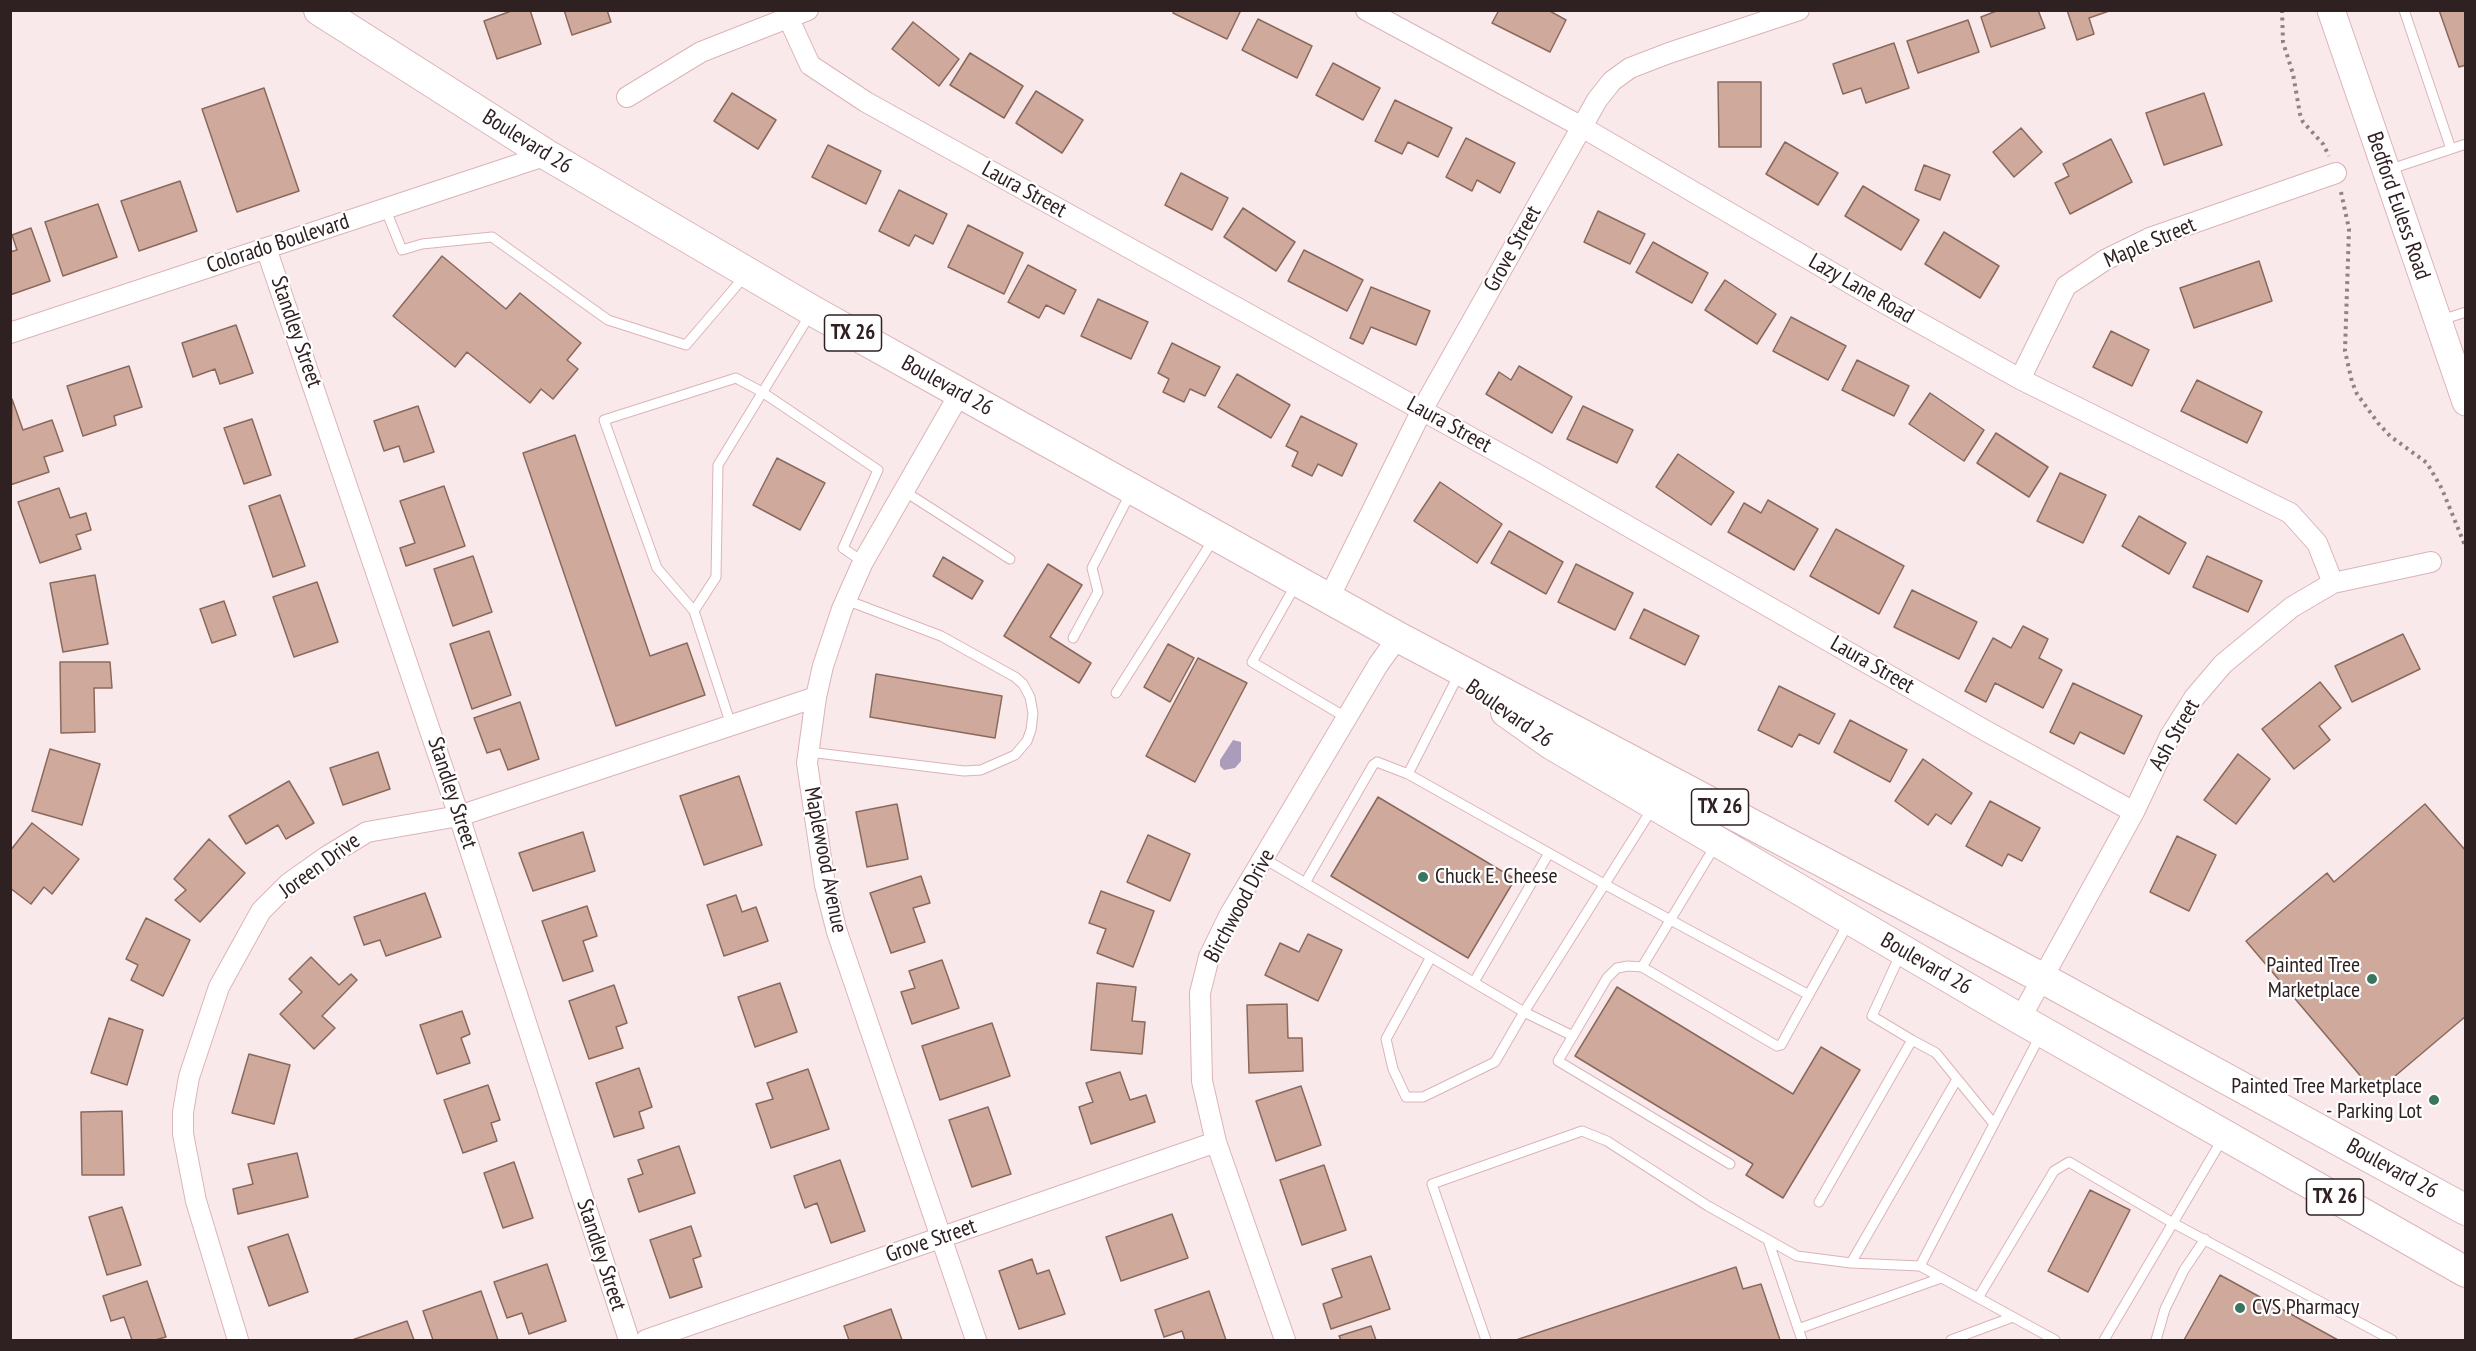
<!DOCTYPE html>
<html>
<head>
<meta charset="utf-8">
<style>
	body { margin:0 }
	#map { position:relative; width:2476px; height:1351px; overflow:hidden; background:#fae9eb; font-family:"PT Sans Narrow",sans-serif }
	canvas { display:block }
	.frame { position:absolute; inset:0; border:12px solid #2f2022; pointer-events:none }
</style>
</head>
<body>
<div id="map">
<canvas width="2476" height="1351"></canvas>
<div class="frame"></div>
</div>
<script>
const ctx = document.querySelector('canvas').getContext('2d');
ctx.lineJoin = 'round';
function fill(path, color) { ctx.fillStyle = color; ctx.fill(path, 'evenodd'); }
const toPath = rows => new Path2D(rows.map(r => 'M' + r).join(''));
function strokePath(path, color, width, dash) { ctx.strokeStyle = color; ctx.lineWidth = width; ctx.lineCap = dash ? 'butt' : 'round'; ctx.setLineDash(dash || []); ctx.stroke(path); }
function write(font, color, halo, rows, align = 'center') {
  ctx.font = font + ' "PT Sans Narrow",sans-serif'; ctx.lineWidth = 4.5; ctx.setLineDash([]); ctx.textBaseline = 'middle'; ctx.strokeStyle = halo; ctx.fillStyle = color; for (const [text, x, y, turn = 0] of rows) {
    ctx.save(); ctx.translate(x, y); ctx.rotate((+turn || 0) * Math.PI / 180); ctx.textAlign = isNaN(turn) ? turn : align; if (halo) ctx.strokeText(text, 0, 0); ctx.fillText(text, 0, 0); ctx.restore();
  }
}
const water = toPath([
	[1233,740,1241,742,1241,761,1235,768,1224,770,1220,766,1220,760]
]);
const building = toPath([
	[514,10,530,10,541,44,497,59,484,21,514,10],
	[564,10,607,10,611,22,572,35,564,10],
	[1174,10,1241,10,1227,39,1173,13,1174,10],
	[1499,10,1548,10,1566,20,1550,52,1492,23,1499,10],
	[1999,10,2038,10,2045,28,1991,47,1981,17,1999,10],
	[2067,10,2112,10,2089,18,2094,34,2077,40,2067,10],
	[2439,10,2466,10,2466,65,2459,67,2439,10],
	[1258,19,1312,46,1297,78,1242,50,1258,19],
	[1968,20,1979,52,1918,73,1907,41,1968,20],
	[913,22,959,59,939,86,892,49,913,22],
	[1894,43,1909,88,1866,103,1861,88,1843,94,1833,64,1894,43],
	[970,53,1023,86,1004,118,950,85,970,53],
	[1333,63,1380,88,1363,120,1316,95,1333,63],
	[1718,82,1761,82,1761,147,1719,147,1718,82],
	[264,88,299,191,237,212,202,109,264,88],
	[1036,91,1083,120,1062,153,1016,123,1036,91],
	[732,93,776,120,758,149,714,121,732,93],
	[2204,93,2222,145,2164,165,2146,113,2204,93],
	[1395,100,1452,128,1438,157,1408,142,1402,154,1375,141,1395,100],
	[2021,128,2042,152,2014,177,1993,152,2021,128],
	[1466,138,1515,163,1500,193,1477,180,1472,191,1446,177,1466,138],
	[2111,139,2132,182,2070,214,2055,183,2069,176,2063,164,2111,139],
	[1785,142,1838,173,1818,205,1766,174,1785,142],
	[828,145,881,171,866,204,812,177,828,145],
	[1924,165,1950,175,1940,200,1915,190,1924,165],
	[1181,173,1228,198,1212,230,1165,205,1181,173],
	[180,181,197,231,139,251,121,201,180,181],
	[1863,186,1919,220,1901,250,1845,216,1863,186],
	[899,190,947,214,933,244,915,235,909,246,879,231,899,190],
	[98,204,117,257,63,276,45,222,98,204],
	[1243,208,1295,242,1276,271,1224,237,1243,208],
	[1598,211,1645,234,1630,264,1584,242,1598,211],
	[968,225,1023,253,1004,294,948,267,968,225],
	[31,228,50,281,10,295,10,252,17,250,12,235,31,228],
	[1944,232,1999,266,1980,298,1925,264,1944,232],
	[1653,242,1708,273,1692,303,1636,272,1653,242],
	[1304,250,1363,280,1347,311,1288,281,1304,250],
	[442,256,506,309,520,293,581,343,567,360,578,369,553,399,541,389,530,403,467,352,455,367,393,316,442,256],
	[2259,261,2272,301,2194,328,2180,288,2259,261],
	[1028,265,1076,290,1064,314,1046,305,1039,318,1008,302,1028,265],
	[1725,280,1776,314,1757,344,1705,310,1725,280],
	[1371,287,1430,311,1416,345,1371,327,1363,344,1350,338,1371,287],
	[1098,299,1148,322,1131,359,1081,336,1098,299],
	[1791,317,1846,346,1828,380,1773,351,1791,317],
	[236,325,253,373,220,384,215,369,193,377,182,343,236,325],
	[2111,331,2149,350,2132,386,2093,367,2111,331],
	[1172,343,1220,367,1205,396,1190,389,1184,402,1163,392,1169,379,1158,373,1172,343],
	[1857,360,1909,386,1894,416,1842,390,1857,360],
	[129,366,142,407,114,416,116,425,83,436,67,386,129,366],
	[1519,366,1572,397,1552,433,1486,394,1499,372,1511,380,1519,366],
	[1237,374,1290,405,1271,438,1218,407,1237,374],
	[2197,380,2262,412,2247,443,2181,411,2197,380],
	[1930,393,1984,430,1964,461,1909,424,1930,393],
	[12,399,23,430,52,420,63,451,44,457,49,472,10,485,12,399],
	[418,406,434,452,404,462,399,446,384,451,374,421,418,406],
	[1583,406,1633,430,1617,463,1567,439,1583,406],
	[1301,416,1357,444,1342,476,1318,464,1312,476,1292,466,1298,452,1286,446,1301,416],
	[252,419,271,475,244,484,224,428,252,419],
	[1996,433,2048,467,2029,497,1977,463,1996,433],
	[575,435,650,656,687,643,705,695,616,726,523,453,575,435],
	[1678,454,1734,492,1711,525,1656,487,1678,454],
	[777,458,825,483,800,530,753,505,777,458],
	[2060,473,2106,495,2083,543,2037,521,2060,473],
	[1440,482,1502,524,1477,563,1414,521,1440,482],
	[444,486,465,546,406,566,400,548,415,543,400,501,444,486],
	[59,488,70,518,86,513,91,530,76,535,81,549,40,563,18,502,59,488],
	[280,495,305,566,273,577,249,506,280,495],
	[1768,500,1818,529,1794,570,1728,532,1744,503,1761,513,1768,500],
	[2139,516,2186,543,2169,574,2122,546,2139,516],
	[1836,529,1904,566,1879,614,1810,576,1836,529],
	[1509,531,1563,562,1546,594,1491,563,1509,531],
	[473,556,492,612,453,626,434,569,473,556],
	[2207,556,2262,581,2248,612,2193,587,2207,556],
	[943,557,983,581,972,599,933,576,943,557],
	[1048,564,1082,585,1050,637,1091,663,1079,683,1004,636,1048,564],
	[1576,564,1633,593,1615,630,1558,602,1576,564],
	[95,575,108,644,63,652,50,583,95,575],
	[317,582,338,642,294,657,273,597,317,582],
	[1912,590,1977,622,1959,659,1894,627,1912,590],
	[224,601,236,635,212,643,200,609,224,601],
	[1644,609,1699,636,1685,665,1630,638,1644,609],
	[2023,626,2048,639,2039,658,2062,670,2043,708,1995,683,1986,702,1965,691,1993,638,2011,648,2023,626],
	[489,631,511,695,472,709,450,644,489,631],
	[2403,634,2420,669,2352,702,2335,666,2403,634],
	[1168,644,1194,658,1170,702,1144,687,1168,644],
	[1198,658,1247,683,1195,782,1146,756,1198,658],
	[60,662,110,662,112,688,94,688,95,732,61,733,60,662],
	[876,674,1002,696,995,738,870,717,876,674],
	[2320,682,2341,708,2319,726,2330,740,2294,769,2262,729,2320,682],
	[2073,683,2142,716,2124,754,2080,732,2074,744,2050,732,2073,683],
	[1779,686,1835,714,1819,744,1799,734,1792,747,1758,730,1779,686],
	[520,702,539,759,508,770,500,749,487,753,474,718,520,702],
	[1850,720,1907,750,1890,782,1834,752,1850,720],
	[50,749,100,764,82,825,32,811,50,749],
	[378,752,390,789,343,805,330,768,378,752],
	[2238,754,2270,779,2236,824,2204,800,2238,754],
	[1923,759,1972,793,1951,824,1936,814,1928,825,1895,801,1923,759],
	[739,776,762,845,704,865,680,796,739,776],
	[289,781,314,823,286,839,278,825,246,844,229,816,289,781],
	[1378,797,1515,879,1468,958,1331,876,1378,797],
	[1990,801,2040,828,2022,861,2008,854,2002,866,1966,846,1990,801],
	[897,804,908,859,867,867,856,812,897,804],
	[2425,804,2466,851,2466,1016,2375,1093,2246,941,2327,873,2334,882,2425,804],
	[32,823,79,859,52,894,44,887,31,904,10,888,10,851,32,823],
	[583,832,595,871,533,891,519,853,583,832],
	[1148,835,1190,854,1170,901,1127,882,1148,835],
	[2177,836,2216,855,2189,911,2150,892,2177,836],
	[209,839,245,873,200,922,175,900,186,890,174,879,209,839],
	[921,876,930,903,913,908,925,942,891,953,870,893,921,876],
	[1101,891,1154,911,1133,967,1097,953,1106,929,1089,923,1101,891],
	[425,893,441,937,386,956,380,940,364,945,354,917,425,893],
	[736,895,742,912,756,907,768,941,724,956,707,905,736,895],
	[587,906,597,936,583,941,593,971,563,981,542,921,587,906],
	[146,918,190,940,163,996,131,980,138,965,126,959,146,918],
	[1308,934,1342,950,1318,1001,1265,975,1280,943,1299,952,1308,934],
	[311,957,339,985,351,974,357,980,322,1016,335,1028,314,1049,280,1014,302,992,289,979,311,957],
	[942,960,959,1008,912,1024,901,992,915,988,909,971,942,960],
	[780,983,797,1032,755,1047,738,997,780,983],
	[1097,983,1136,987,1132,1021,1145,1022,1142,1054,1091,1050,1097,983],
	[614,985,627,1023,616,1027,623,1048,589,1059,569,1001,614,985],
	[1617,987,1793,1094,1821,1047,1860,1070,1783,1198,1746,1175,1753,1164,1575,1056,1617,987],
	[1287,1004,1288,1038,1302,1038,1303,1071,1249,1073,1247,1005,1287,1004],
	[462,1011,470,1034,461,1038,470,1063,437,1074,420,1025,462,1011],
	[109,1018,143,1030,127,1085,91,1073,109,1018],
	[992,1023,1010,1076,940,1100,922,1046,992,1023],
	[249,1054,290,1065,274,1124,232,1113,249,1054],
	[639,1068,652,1107,639,1112,644,1128,614,1137,596,1083,639,1068],
	[808,1069,829,1129,771,1148,756,1104,773,1099,767,1083,808,1069],
	[1120,1072,1130,1100,1146,1095,1155,1122,1091,1144,1079,1107,1093,1102,1086,1083,1120,1072],
	[488,1085,500,1120,491,1123,497,1141,463,1153,444,1100,488,1085],
	[1301,1086,1321,1145,1276,1161,1256,1101,1301,1086],
	[988,1107,1011,1174,972,1187,949,1120,988,1107],
	[122,1111,124,1175,82,1175,81,1112,122,1111],
	[679,1146,695,1193,639,1212,628,1179,643,1174,638,1160,679,1146],
	[297,1153,308,1197,238,1214,233,1189,253,1184,248,1164,297,1153],
	[840,1160,865,1231,831,1243,817,1203,805,1208,794,1176,840,1160],
	[514,1162,533,1218,503,1228,484,1173,514,1162],
	[1324,1165,1346,1230,1302,1245,1280,1180,1324,1165],
	[2090,1190,2130,1210,2088,1292,2048,1271,2090,1190],
	[122,1207,141,1265,107,1275,89,1217,122,1207],
	[1172,1214,1188,1258,1121,1281,1106,1237,1172,1214],
	[691,1226,701,1256,693,1259,702,1287,670,1298,650,1240,691,1226],
	[288,1234,308,1292,269,1306,248,1247,288,1234],
	[1371,1256,1390,1309,1331,1329,1323,1304,1342,1297,1332,1269,1371,1256],
	[1032,1259,1037,1274,1049,1270,1065,1314,1019,1329,999,1271,1032,1259],
	[547,1264,566,1321,529,1334,522,1313,507,1318,494,1282,547,1264],
	[1736,1267,1743,1289,1761,1284,1780,1340,1516,1340,1736,1267],
	[2220,1275,2338,1340,2184,1340,2220,1275],
	[147,1281,166,1337,155,1340,132,1340,124,1317,111,1321,103,1296,147,1281],
	[481,1291,498,1340,433,1340,423,1311,481,1291],
	[1209,1291,1226,1340,1185,1340,1182,1331,1164,1337,1155,1310,1209,1291],
	[891,1309,902,1340,849,1340,844,1326,891,1309],
	[407,1321,414,1340,352,1340,407,1321],
	[1371,1326,1376,1340,1341,1340,1339,1336,1371,1326]
]);
const path = toPath([
	[2282,10,2283,42,2293,74,2300,114,2303,122,2323,144,2329,156],
	[2341,192,2349,229,2345,351,2352,382,2357,394,2378,423,2390,436,2427,463,2442,489,2466,548]
]);
const lane = toPath([
	[2404,10,2451,149],
	[2388,170,2466,144],
	[385,208,402,250,422,244,492,237,608,320,686,345,744,277],
	[2441,320,2466,312],
	[904,491,1010,559],
	[1295,586,1252,662,1347,718],
	[694,611,716,577,718,465,811,313],
	[1073,638,1098,592,1092,568,1130,494],
	[1116,693,1213,540],
	[731,725,694,611,657,568,604,420,736,378,762,392,878,470,843,548,863,562],
	[809,752,964,771,981,770,1015,755,1027,741,1031,730,1033,713,1030,697,1023,684,1015,677,941,636,846,600],
	[1408,774,1457,678],
	[1715,846,1642,967,1628,966,1617,968,1607,978,1558,1061,1730,1164],
	[1263,858,1524,1012,1652,809],
	[1305,883,1373,765,1377,762,1408,774,1604,884,1809,995],
	[1431,957,1386,1039,1393,1069,1406,1097,1423,1097,1495,1062,1524,1012,1573,1036],
	[1642,967,1777,1046,1781,1045,1848,924],
	[1474,982,1549,853],
	[1912,1040,1936,1053,1994,1124,2041,1034],
	[1819,1202,1912,1040,1872,1016,1900,955],
	[1768,1240,1802,1340],
	[1851,1263,1957,1079],
	[1920,1266,2055,1340],
	[1978,1298,2054,1171,2069,1162,2173,1223,2392,1340],
	[1798,1329,1941,1278],
	[1486,1340,1432,1184,1582,1131,1607,1141,1708,1206,1797,1256,1851,1263,1920,1266,1994,1124],
	[1951,1340,2013,1317],
	[2104,1340,2223,1138],
	[2156,1340,2165,1309,2184,1270,2205,1239]
]);
const street = toPath([
	[1366,10,1582,127,1879,300,2020,379,2290,513,2317,543,2333,583],
	[788,17,810,65,866,102,1535,473,1986,731,2134,812],
	[627,97,701,52,808,10],
	[266,248,459,816,629,1340],
	[10,333,547,155],
	[2020,379,2066,286,2105,260,2150,238,2336,173],
	[960,393,863,562,842,609,823,666,816,697,807,763,825,885,837,932,976,1340],
	[1329,598,1422,410,1597,100,1612,81,1630,68,1669,53,1799,10],
	[2020,1019,2134,812,2170,736,2194,698,2223,664,2292,607,2333,583,2431,562],
	[238,1340,196,1201,183,1134,183,1112,189,1077,219,987,261,911,288,884,326,857,367,832,459,816,816,697],
	[646,1340,1216,1142],
	[1285,1340,1216,1142,1202,1081,1200,993,1209,957,1230,914,1378,665,1398,637]
]);
const secondary = toPath([
	[2331,10,2466,402]
]);
const primary = toPath([
	[319,10,547,155,813,311,960,393,1398,637,2042,978,2466,1210],
	[1506,712,1551,744,2020,1019,2466,1272]
]);
const markers = [
	[1423,877,6,"#39755f"],
	[2372,979,6,"#39755f"],
	[2434,1100,6,"#39755f"],
	[2240,1308,6,"#39755f"]
];
const shields = [
	[853,333,57],
	[1720,807,57],
	[2335,1197,57]
];
const shieldNames = [
	["TX 26",853,333],
	["TX 26",1720,807],
	["TX 26",2335,1197]
];
const streetNames = [
	["Boulevard 26",527,142,32],
	["Laura Street",1024,190,29],
	["Bedford Euless Road",2398,206,71],
	["Maple Street",2150,243,-23],
	["Colorado Boulevard",278,244,-18],
	["Grove Street",1513,249,-61],
	["Lazy Lane Road",1861,289,30],
	["Standley Street",296,332,71],
	["Boulevard 26",947,386,29],
	["Laura Street",1449,425,29],
	["Laura Street",1872,665,30],
	["Boulevard 26",1509,714,35],
	["Ash Street",2175,735,-60],
	["Standley Street",452,793,72],
	["Maplewood Avenue",825,860,79],
	["Joreen Drive",320,866,-36],
	["Birchwood Drive",1240,906,-62],
	["Boulevard 26",1926,964,30],
	["Boulevard 26",2392,1169,29],
	["Grove Street",931,1241,-19],
	["Standley Street",601,1255,72]
];
const poiNames = [
	["Chuck E. Cheese",1435,877],
	["Painted Tree",2360,966,"right"],
	["Marketplace",2360,991,"right"],
	["Painted Tree Marketplace",2422,1087,"right"],
	["- Parking Lot",2422,1112,"right"],
	["CVS Pharmacy",2252,1308]
];
fill(water, '#ab9cbb');
fill(building, '#cfaa9c');
strokePath(building, '#8a695c', 1.5);
strokePath(lane, '#dbb3b8', 11);
strokePath(street, '#dbb3b8', 22);
strokePath(secondary, '#dbb3b8', 29);
strokePath(primary, '#dbb3b8', 32);
strokePath(path, '#928284', 4, [3, 4.5]);
strokePath(lane, '#fff', 9);
strokePath(street, '#fff', 20);
strokePath(secondary, '#fff', 27);
strokePath(primary, '#fff', 30);
for (const [x, y, r, color] of markers) { const dot = new Path2D(); dot.arc(x, y, r, 0, 2 * Math.PI); ctx.fillStyle = color; ctx.fill(dot); strokePath(dot, '#fff', 2); }
for (const [x, y, w] of shields) { const box = new Path2D(); box.roundRect(x - w / 2, y - 18, w, 36, 4.5); ctx.fillStyle = '#fff'; ctx.fill(box); strokePath(box, '#2f2022', 1.5); }
write('bold 21px', '#2f2022', null, shieldNames);
write('22px', '#2f2022', '#fff', streetNames);
write('22px', '#2f2022', '#fff', poiNames, 'left');
</script>
</body>
</html>
